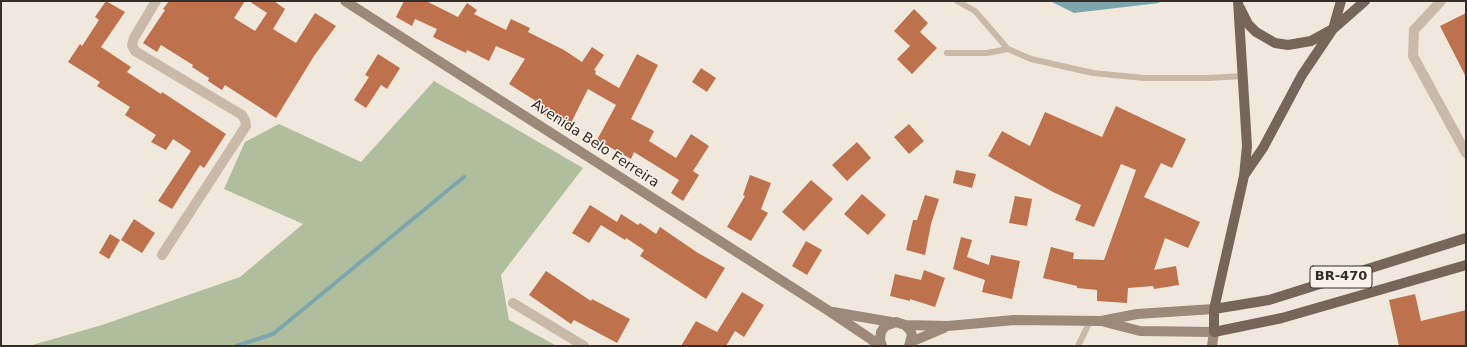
<!DOCTYPE html>
<html>
<head>
<meta charset="utf-8">
<style>
	body { margin:0 }
	#map { position:relative; width:1467px; height:347px; overflow:hidden; background:#f0e8dc; font-family:"DejaVu Sans",sans-serif }
	canvas { display:block }
	.frame { position:absolute; inset:0; border:2px solid #352d28; pointer-events:none }
</style>
</head>
<body>
<div id="map">
<canvas width="1467" height="347"></canvas>
<div class="frame"></div>
</div>
<script>
const ctx = document.querySelector('canvas').getContext('2d');
ctx.lineJoin = 'round';
function fill(path, color) { ctx.fillStyle = color; ctx.fill(path, 'evenodd'); }
const toPath = rows => new Path2D(rows.map(r => 'M' + r).join(''));
function strokePath(path, color, width, dash) { ctx.strokeStyle = color; ctx.lineWidth = width; ctx.lineCap = dash ? 'butt' : 'round'; ctx.setLineDash(dash || []); ctx.stroke(path); }
function write(font, color, halo, rows, align = 'center') {
  ctx.font = font + ' "DejaVu Sans",sans-serif'; ctx.lineWidth = 3; ctx.setLineDash([]); ctx.textBaseline = 'middle'; ctx.strokeStyle = halo; ctx.fillStyle = color; for (const [text, x, y, turn = 0] of rows) {
    ctx.save(); ctx.translate(x, y); ctx.rotate((+turn || 0) * Math.PI / 180); ctx.textAlign = isNaN(turn) ? turn : align; if (halo) ctx.strokeText(text, 0, 0); ctx.fillText(text, 0, 0); ctx.restore();
  }
}
const green = toPath([
	[434,81,583,168,501,275,509,320,557,346,29,346,102,325,240,277,303,224,224,189,245,142,279,124,361,162]
]);
const water = toPath([
	[1050,1,1160,1,1159,3,1074,13]
]);
const stream = toPath([
	[236,346,273,334,464,177]
]);
const building = toPath([
	[106,1,125,12,101,47,131,67,127,72,161,94,162,92,226,134,204,168,200,165,172,209,158,201,191,151,173,139,166,150,151,142,156,135,125,115,130,107,97,86,100,82,68,62,80,44,82,46,99,20,95,17],
	[169,1,245,1,234,18,255,31,267,13,249,1,274,1,285,9,273,29,296,43,315,13,336,26,314,56,276,118,225,85,222,90,208,81,209,78,192,67,193,65,161,45,157,52,143,43,165,10,163,9],
	[404,1,426,1,458,17,467,3,477,10,474,14,506,30,511,19,530,28,528,32,564,50,582,62,592,47,604,55,594,70,596,71,595,74,619,88,637,54,658,65,631,119,654,131,649,141,676,158,691,134,709,146,693,171,699,175,683,201,671,193,679,180,634,152,631,159,597,140,616,105,588,89,569,127,548,115,546,116,535,109,539,103,509,84,525,59,496,46,489,61,467,50,466,53,433,37,437,29,415,19,412,26,396,17],
	[914,9,928,23,920,32,937,48,912,74,897,59,910,46,894,31],
	[1466,13,1466,77,1440,26],
	[378,54,400,68,387,89,381,85,366,108,354,100,369,77,365,75],
	[701,68,716,78,707,92,692,82],
	[1116,106,1186,139,1172,168,1161,163,1144,197,1200,222,1188,248,1165,238,1154,270,1176,266,1179,285,1154,289,1153,286,1128,288,1127,303,1097,301,1097,290,1077,288,1077,286,1043,278,1051,247,1074,253,1073,259,1104,260,1136,170,1121,164,1094,227,1075,220,1081,205,1053,192,988,156,1002,131,1030,146,1045,112,1102,137],
	[909,124,924,141,909,154,894,137],
	[857,142,871,158,847,181,832,165],
	[956,170,976,174,972,188,953,183],
	[750,175,771,183,761,209,768,213,751,241,727,227,745,196,743,195],
	[811,180,833,199,804,231,782,212],
	[862,194,886,215,868,235,844,214],
	[925,195,939,199,931,224,925,255,906,250,913,220,917,220],
	[1015,196,1032,199,1027,226,1009,223],
	[590,205,617,222,621,214,638,225,640,223,656,234,660,227,698,253,725,268,706,299,640,256,644,250,626,238,625,240,601,225,589,243,572,233],
	[134,219,155,233,142,253,121,240],
	[110,234,120,240,109,259,99,253],
	[961,237,972,240,967,257,989,265,991,255,1020,261,1012,299,982,292,985,280,953,269],
	[806,241,822,250,807,275,792,266],
	[924,270,945,278,935,307,910,299,910,301,890,296,895,274,921,280],
	[546,271,591,301,592,299,630,319,617,343,574,320,571,324,529,295],
	[742,292,764,305,744,337,735,331,726,346,681,346,696,321,717,332],
	[1415,294,1421,321,1466,310,1466,346,1399,346,1389,300]
]);
const lane = toPath([
	[957,1,975,11,1008,49,1031,59,1093,73,1144,78,1208,78,1243,76],
	[947,53,987,53,1008,49],
	[1078,346,1090,321]
]);
const street = toPath([
	[156,1,134,38,132,45,135,51,242,115,245,120,246,126,162,255],
	[1441,1,1414,30,1413,56,1466,153],
	[513,303,584,346]
]);
const secondary = toPath([
	[345,1,829,311,881,346],
	[833,312,891,322],
	[1105,322,1140,331,1214,332,1212,346],
	[905,325,948,326,1014,320,1101,321,1137,314,1214,309],
	[911,342,944,328],
	[882,346,880,340,881,332,885,326,896,322,905,325,910,330,912,335,909,346]
]);
const primary = toPath([
	[1238,1,1247,146,1244,176,1214,309,1214,332,1282,318,1466,265],
	[1240,8,1248,24,1256,32,1275,43,1288,45,1311,41,1333,29,1341,1],
	[1245,174,1263,148,1302,75,1333,29,1365,1],
	[1214,309,1269,300,1466,238]
]);
const shields = [
	[1341,277,62]
];
const shieldNames = [
	["BR-470",1341,277]
];
const streetNames = [
	["Avenida Belo Ferreira",595,144,33]
];
fill(green, '#b1be9d');
fill(water, '#7da6ac');
strokePath(stream, '#7da6ac', 4);
fill(building, '#be714d');
strokePath(lane, '#c8b9a9', 6);
strokePath(street, '#c8b9a9', 10);
strokePath(secondary, '#9b897a', 10);
strokePath(primary, '#76665a', 10);
for (const [x, y, w] of shields) { const box = new Path2D(); box.roundRect(x - w / 2, y - 11, w, 22, 3); ctx.fillStyle = '#f8f2e8'; ctx.fill(box); strokePath(box, '#352d28', 1); }
write('bold 13px', '#352d28', null, shieldNames);
write('14px', '#352d28', '#f8f2e8', streetNames);
</script>
</body>
</html>
